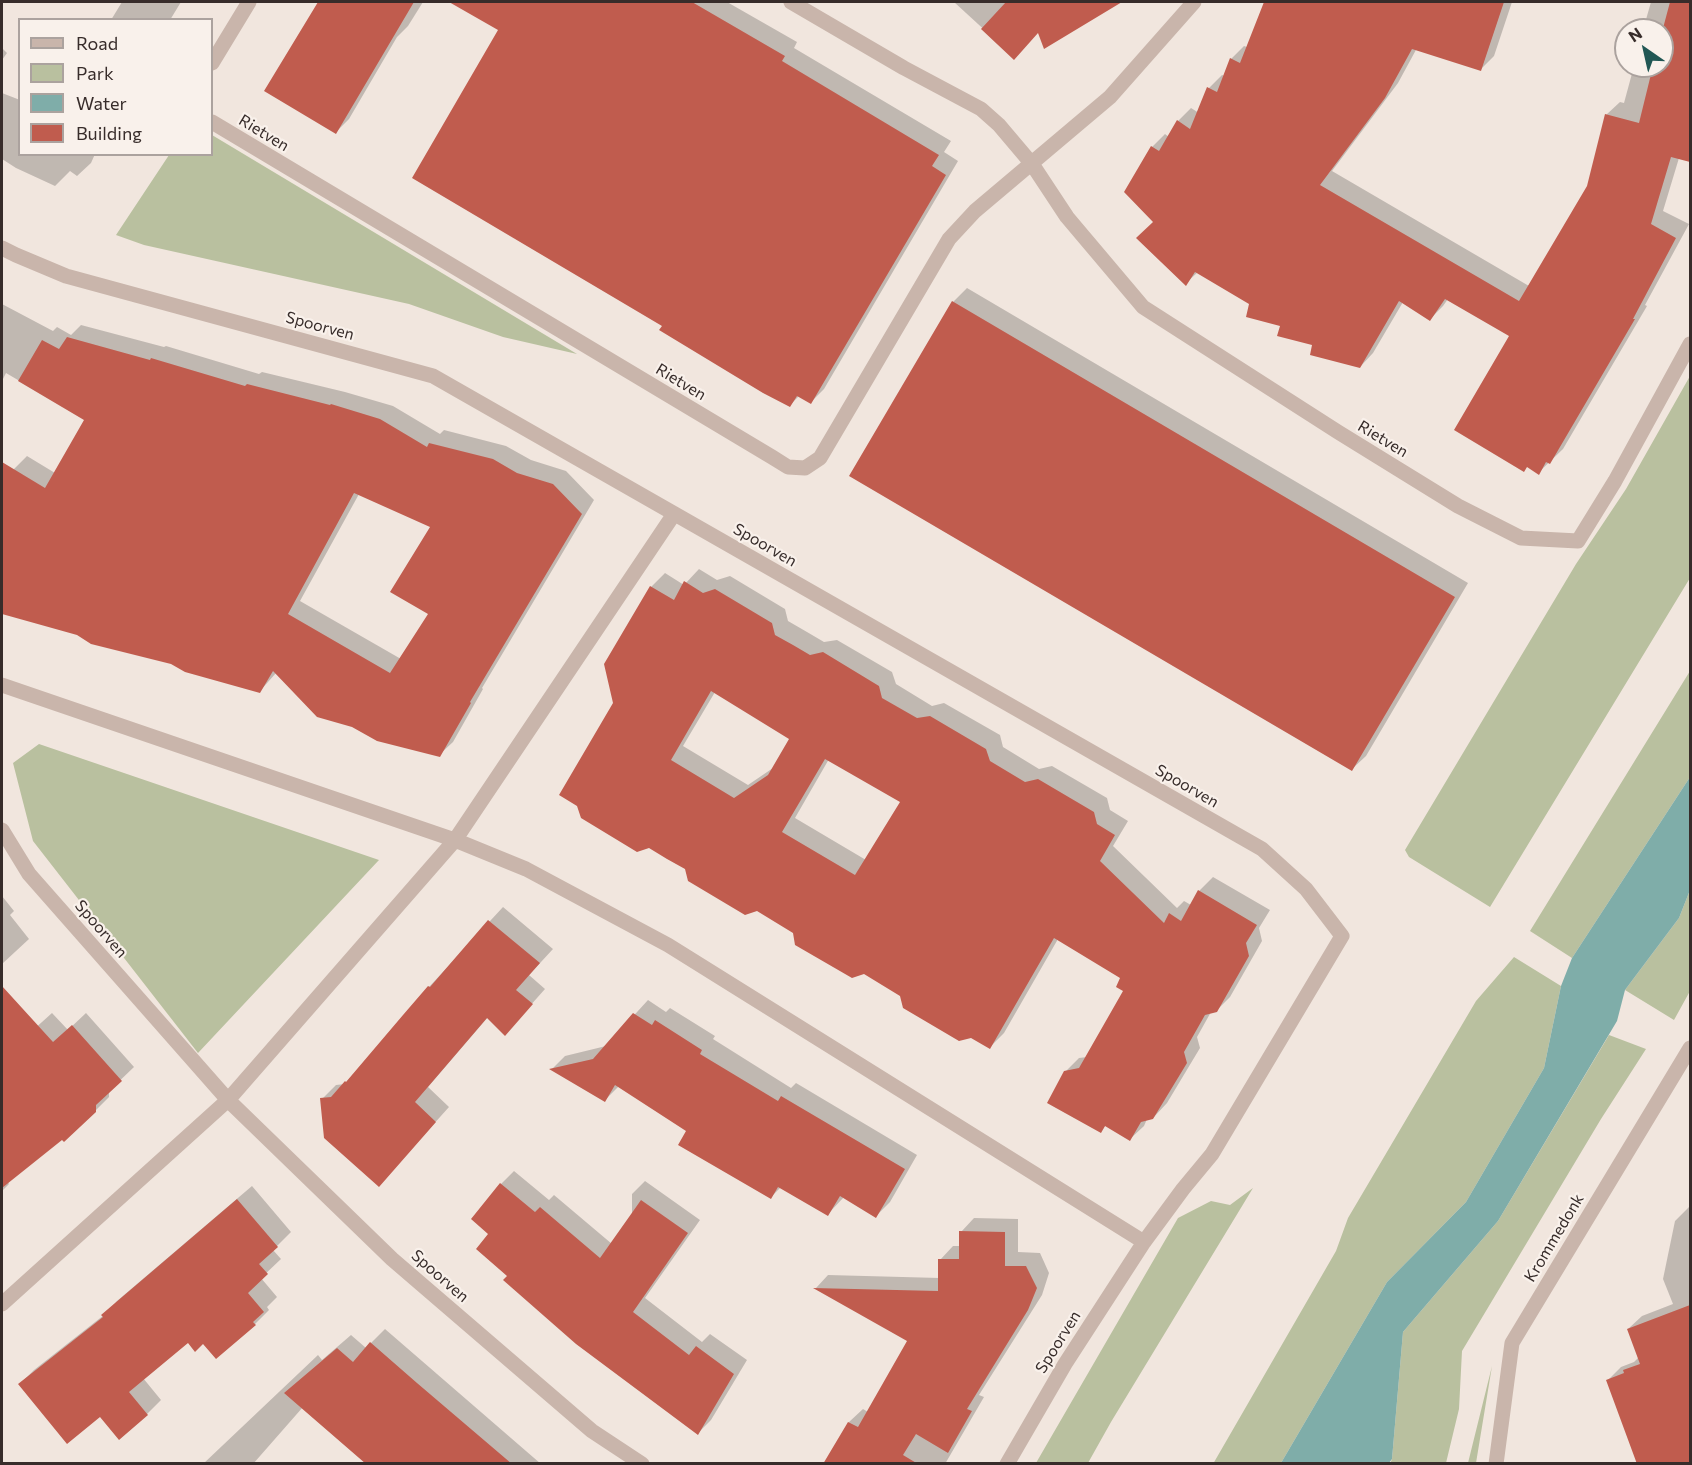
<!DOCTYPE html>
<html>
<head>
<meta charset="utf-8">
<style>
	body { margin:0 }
	#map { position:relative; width:1692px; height:1465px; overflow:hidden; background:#f1e6de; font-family:Commissioner,sans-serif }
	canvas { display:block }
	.frame { position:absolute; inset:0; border:3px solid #372c2a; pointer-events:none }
	.legend { position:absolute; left:18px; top:18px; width:195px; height:138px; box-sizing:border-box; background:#f9f1eb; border:2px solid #aba29e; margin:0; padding:8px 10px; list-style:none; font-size:18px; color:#372c2a }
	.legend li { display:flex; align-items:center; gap:12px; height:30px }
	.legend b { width:30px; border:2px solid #aba29e }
	.north { position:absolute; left:1614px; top:18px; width:60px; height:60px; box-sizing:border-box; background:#f9f1eb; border:2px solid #aba29e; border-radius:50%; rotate:326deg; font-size:16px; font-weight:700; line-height:24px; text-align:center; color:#372c2a }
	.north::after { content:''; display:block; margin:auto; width:21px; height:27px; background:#215754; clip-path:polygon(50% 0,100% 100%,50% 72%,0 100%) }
</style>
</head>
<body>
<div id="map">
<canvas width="1692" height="1465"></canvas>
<div class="frame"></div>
<ul class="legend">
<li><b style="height:8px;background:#c9b5ab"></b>Road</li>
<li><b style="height:16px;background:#b9c09f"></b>Park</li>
<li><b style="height:16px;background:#7fada9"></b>Water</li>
<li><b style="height:16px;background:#c05c4e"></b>Building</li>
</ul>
<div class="north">N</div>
</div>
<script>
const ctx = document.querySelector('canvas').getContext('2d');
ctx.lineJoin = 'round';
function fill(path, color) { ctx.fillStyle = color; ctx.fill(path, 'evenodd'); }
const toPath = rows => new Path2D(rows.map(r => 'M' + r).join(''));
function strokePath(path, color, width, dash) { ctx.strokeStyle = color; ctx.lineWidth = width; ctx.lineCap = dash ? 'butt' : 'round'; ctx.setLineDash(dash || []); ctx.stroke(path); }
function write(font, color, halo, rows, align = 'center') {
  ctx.font = font + ' Commissioner,sans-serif'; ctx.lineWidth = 4.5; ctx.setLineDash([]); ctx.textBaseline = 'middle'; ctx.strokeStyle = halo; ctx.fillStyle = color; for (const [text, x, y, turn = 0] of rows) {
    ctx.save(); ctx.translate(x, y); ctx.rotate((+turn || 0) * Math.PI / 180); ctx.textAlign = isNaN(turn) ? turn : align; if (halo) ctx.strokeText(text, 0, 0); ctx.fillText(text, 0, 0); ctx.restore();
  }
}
const green = toPath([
	[212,135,577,354,503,337,409,304,144,245,116,235,169,155,212,154],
	[1690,376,1690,578,1490,907,1409,857,1405,850,1576,564,1626,489],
	[1690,671,1690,777,1572,958,1530,931],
	[39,744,379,860,198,1053,33,841,13,763],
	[1690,890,1690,991,1674,1020,1625,990,1679,918],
	[1514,957,1561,986,1544,1068,1466,1202,1387,1282,1281,1463,1213,1464,1336,1251,1348,1218,1476,1001],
	[1609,1035,1646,1049,1601,1119,1462,1351,1459,1409,1446,1463,1390,1464,1392,1459,1403,1332,1498,1221],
	[1253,1188,1111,1422,1088,1463,1036,1463,1178,1218,1211,1201,1230,1205],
	[1492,1366,1476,1463,1468,1463]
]);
const water = toPath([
	[1690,777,1690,890,1679,918,1625,990,1617,1021,1498,1221,1403,1332,1392,1459,1389,1463,1281,1463,1387,1282,1466,1202,1544,1068,1561,986,1572,958]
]);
const shadow = toPath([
	[122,2,181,2,170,20,111,20],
	[319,2,423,2,408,26,397,37,349,119,336,132,266,91],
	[452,2,727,2,797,42,794,48,951,141,944,152,958,161,824,389,811,402,799,396,789,406,664,325,500,29],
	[954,2,1101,2,1039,31,1014,57],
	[1276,2,1512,2,1494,56,1481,69,1417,48,1398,83,1332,171,1529,286,1588,187,1606,115,1620,102,1624,103,1634,66,1662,66,1662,30,1643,30,1651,2,1690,2,1690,161,1679,158,1663,211,1689,224,1645,305,1647,306,1563,449,1538,473,1511,335,1448,299,1443,306,1430,319,1403,302,1373,353,1360,367,1313,344,1282,325,1250,303,1198,272,1186,283,1155,222,1152,147,1165,134,1169,137,1178,121,1191,108,1199,113,1209,88,1222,75,1225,76,1231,59,1244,46,1247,47,1270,18],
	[2,48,7,53,2,60],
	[2,93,20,100,20,154,95,154,91,163,77,176,70,171,55,186,16,168,2,159],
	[967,288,1468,583,1366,756,1352,769,953,302],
	[2,304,53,331,57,327,71,335,81,325,164,347,166,346,259,374,262,372,345,392,393,406,440,434,444,430,506,446,531,460,566,471,594,500,482,688,483,689,453,742,439,755,276,673,260,691,78,634,3,613,2,614,2,491,14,469,27,456,55,473,86,420,6,373,2,381],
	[359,494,432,526,430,614,401,659,300,601],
	[699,569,717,580,730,576,785,609,788,621,807,632,824,642,837,640,892,672,896,684,932,706,944,703,1000,735,1003,747,1039,769,1052,766,1107,798,1110,810,1128,821,1113,846,1177,908,1184,901,1191,905,1199,891,1213,877,1270,910,1259,928,1262,941,1230,997,1216,1011,1211,1012,1197,1037,1200,1048,1167,1103,1153,1118,1147,1119,1144,1126,1130,1139,1106,1125,1101,1131,1065,1072,1079,1058,1087,1057,1125,991,1122,978,1058,939,1004,1033,990,1047,686,868,615,704,651,587,665,573,684,585],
	[715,692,791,738,773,768,748,785,683,746],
	[829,759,902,802,866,860,795,818],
	[2,896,14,911,10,915,29,939,2,964],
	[503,907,553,949,529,975,545,989,505,1034,488,1017,428,1087,449,1107,379,1185,322,1099,336,1085,345,1084,429,987],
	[648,1000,666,1012,670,1008,715,1036,713,1039,791,1088,796,1083,917,1155,890,1202,876,1216,844,1197,828,1214,781,1187,771,1197,688,1130,619,1086,605,1100,552,1069,565,1056,606,1046],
	[52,1013,68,1030,86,1013,134,1067,109,1091,109,1097,95,1111,7,1181,9,1184,2,1191,2,1058],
	[514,1171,549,1200,554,1195,612,1244,632,1215,632,1194,645,1181,700,1220,645,1298,702,1342,710,1334,747,1360,711,1420,698,1433,509,1275,490,1234,473,1219,501,1184],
	[252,1186,291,1232,273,1250,281,1259,261,1278,277,1297,267,1307,269,1310,255,1324,216,1357,203,1342,188,1341,143,1378,161,1400,147,1414,101,1415,20,1384,34,1370,104,1315,117,1301],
	[1689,1207,1690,1207,1690,1464,1639,1464,1608,1380,1621,1367,1634,1362,1639,1357,1628,1329,1642,1316,1673,1304,1663,1279,1675,1221],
	[974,1218,1018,1219,1018,1252,1040,1253,1049,1273,1042,1295,979,1395,984,1397,945,1464,825,1463,849,1422,863,1409,868,1412,909,1341,816,1288,828,1275,940,1278,940,1260,953,1246,961,1246,961,1232],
	[385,1329,541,1464,368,1464,303,1407,253,1464,203,1464,318,1355,322,1360,351,1335,366,1348]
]);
const building = toPath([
	[318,2,414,2,336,134,264,91],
	[449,2,692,2,785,56,782,61,939,155,932,166,946,175,811,404,797,396,790,407,763,393,659,330,662,326,412,178,498,30],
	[1006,2,1122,2,1044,49,1038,33,1014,60,981,29],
	[1264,2,1504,2,1481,71,1412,49,1385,98,1320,185,1519,301,1587,186,1605,114,1639,123,1653,66,1662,66,1662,32,1670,2,1690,2,1690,162,1671,157,1651,224,1676,238,1633,319,1635,319,1550,464,1546,462,1539,475,1527,467,1524,472,1454,430,1509,336,1445,299,1430,321,1399,301,1360,368,1310,355,1312,345,1277,336,1280,326,1246,317,1249,304,1195,272,1186,286,1136,238,1153,222,1124,192,1151,146,1159,151,1177,120,1190,129,1207,87,1217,92,1230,58,1240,63],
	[952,301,1455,597,1352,771,849,476],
	[67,337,150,360,151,358,245,386,247,384,330,405,331,404,380,419,427,447,429,443,493,459,517,473,553,484,582,514,470,702,471,703,440,757,377,741,352,727,317,717,273,671,260,693,185,672,171,664,91,644,77,635,2,614,2,462,45,488,84,420,18,381,42,340,59,349],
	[354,493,430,527,390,592,428,614,390,673,288,614],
	[684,581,703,593,715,589,772,623,775,635,793,645,810,655,823,652,879,686,882,698,917,718,930,716,986,749,990,761,1025,782,1038,779,1094,812,1097,824,1115,835,1100,861,1164,923,1169,913,1181,921,1198,890,1257,925,1246,943,1249,956,1217,1012,1205,1015,1184,1052,1187,1063,1153,1119,1141,1122,1130,1141,1105,1126,1101,1133,1047,1103,1064,1071,1079,1068,1123,991,1116,987,1120,978,1054,938,990,1049,971,1038,959,1041,903,1008,900,996,864,974,852,978,795,945,793,933,757,911,745,915,688,881,685,869,667,859,649,848,637,852,581,818,577,806,559,795,613,703,604,664,650,586,674,600],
	[711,691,789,739,768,775,734,798,671,760],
	[825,759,900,802,855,875,782,832],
	[488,920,540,963,516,990,533,1004,505,1036,487,1018,415,1102,436,1122,379,1187,324,1138,320,1098,331,1097,345,1081,346,1082,403,1015,428,986,430,987],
	[2,986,53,1042,72,1025,122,1081,96,1105,96,1112,64,1142,62,1140,2,1188],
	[633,1013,652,1025,655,1020,702,1050,700,1054,778,1101,781,1096,905,1169,876,1218,840,1196,828,1216,778,1187,771,1199,678,1145,686,1131,615,1085,605,1102,549,1069,593,1059],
	[500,1183,535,1212,540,1207,600,1258,641,1200,688,1233,633,1312,689,1355,696,1346,734,1374,698,1435,576,1344,503,1280,507,1276,476,1249,488,1234,471,1219],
	[237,1199,278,1247,259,1264,268,1274,248,1293,264,1312,253,1322,256,1325,216,1359,203,1344,195,1352,188,1343,129,1392,148,1415,119,1440,100,1417,67,1444,18,1384,103,1317,101,1315],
	[959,1231,1005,1232,1005,1266,1026,1266,1037,1288,1028,1310,967,1409,972,1411,948,1453,916,1434,903,1455,918,1464,823,1464,848,1422,858,1427,907,1341,813,1288,938,1291,938,1259,959,1259],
	[1690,1305,1690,1464,1637,1464,1606,1380,1624,1373,1623,1370,1640,1364,1627,1329],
	[370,1342,417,1383,512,1464,366,1464,284,1393,337,1348,353,1362]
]);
const minor = toPath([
	[791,2,904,68,981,109,999,125,1032,164,1067,217,1143,307,1338,432,1458,506,1521,538,1578,541,1615,481,1690,344],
	[212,63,249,2],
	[212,122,772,457,788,467,805,468,820,458,949,239,975,211,1110,97,1194,2],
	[2,248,16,255,66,276,433,376,1262,849,1306,889,1342,936,1212,1154,1183,1189,1144,1242,1065,1364,1007,1464],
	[2,685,455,840,526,869,668,945,1144,1242],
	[2,830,29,874,228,1100,392,1259,592,1431,642,1464],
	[2,1304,228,1100,455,840,674,514],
	[1496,1464,1512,1343,1690,1048]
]);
const streetNames = [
	["Rietven",264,133,31],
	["Spoorven",320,326,15],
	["Rietven",681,382,31],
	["Rietven",1383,439,31],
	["Spoorven",765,545,30],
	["Spoorven",1187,786,30],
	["Spoorven",101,929,49],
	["Krommedonk",1554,1238,-59],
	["Spoorven",440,1276,41],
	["Spoorven",1058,1342,-58]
];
fill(green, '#b9c09f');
fill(water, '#7fada9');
fill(shadow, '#0003');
fill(building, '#c05c4e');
strokePath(minor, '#c9b5ab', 15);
write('16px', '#372c2a', '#f9f1eb', streetNames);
</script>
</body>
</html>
